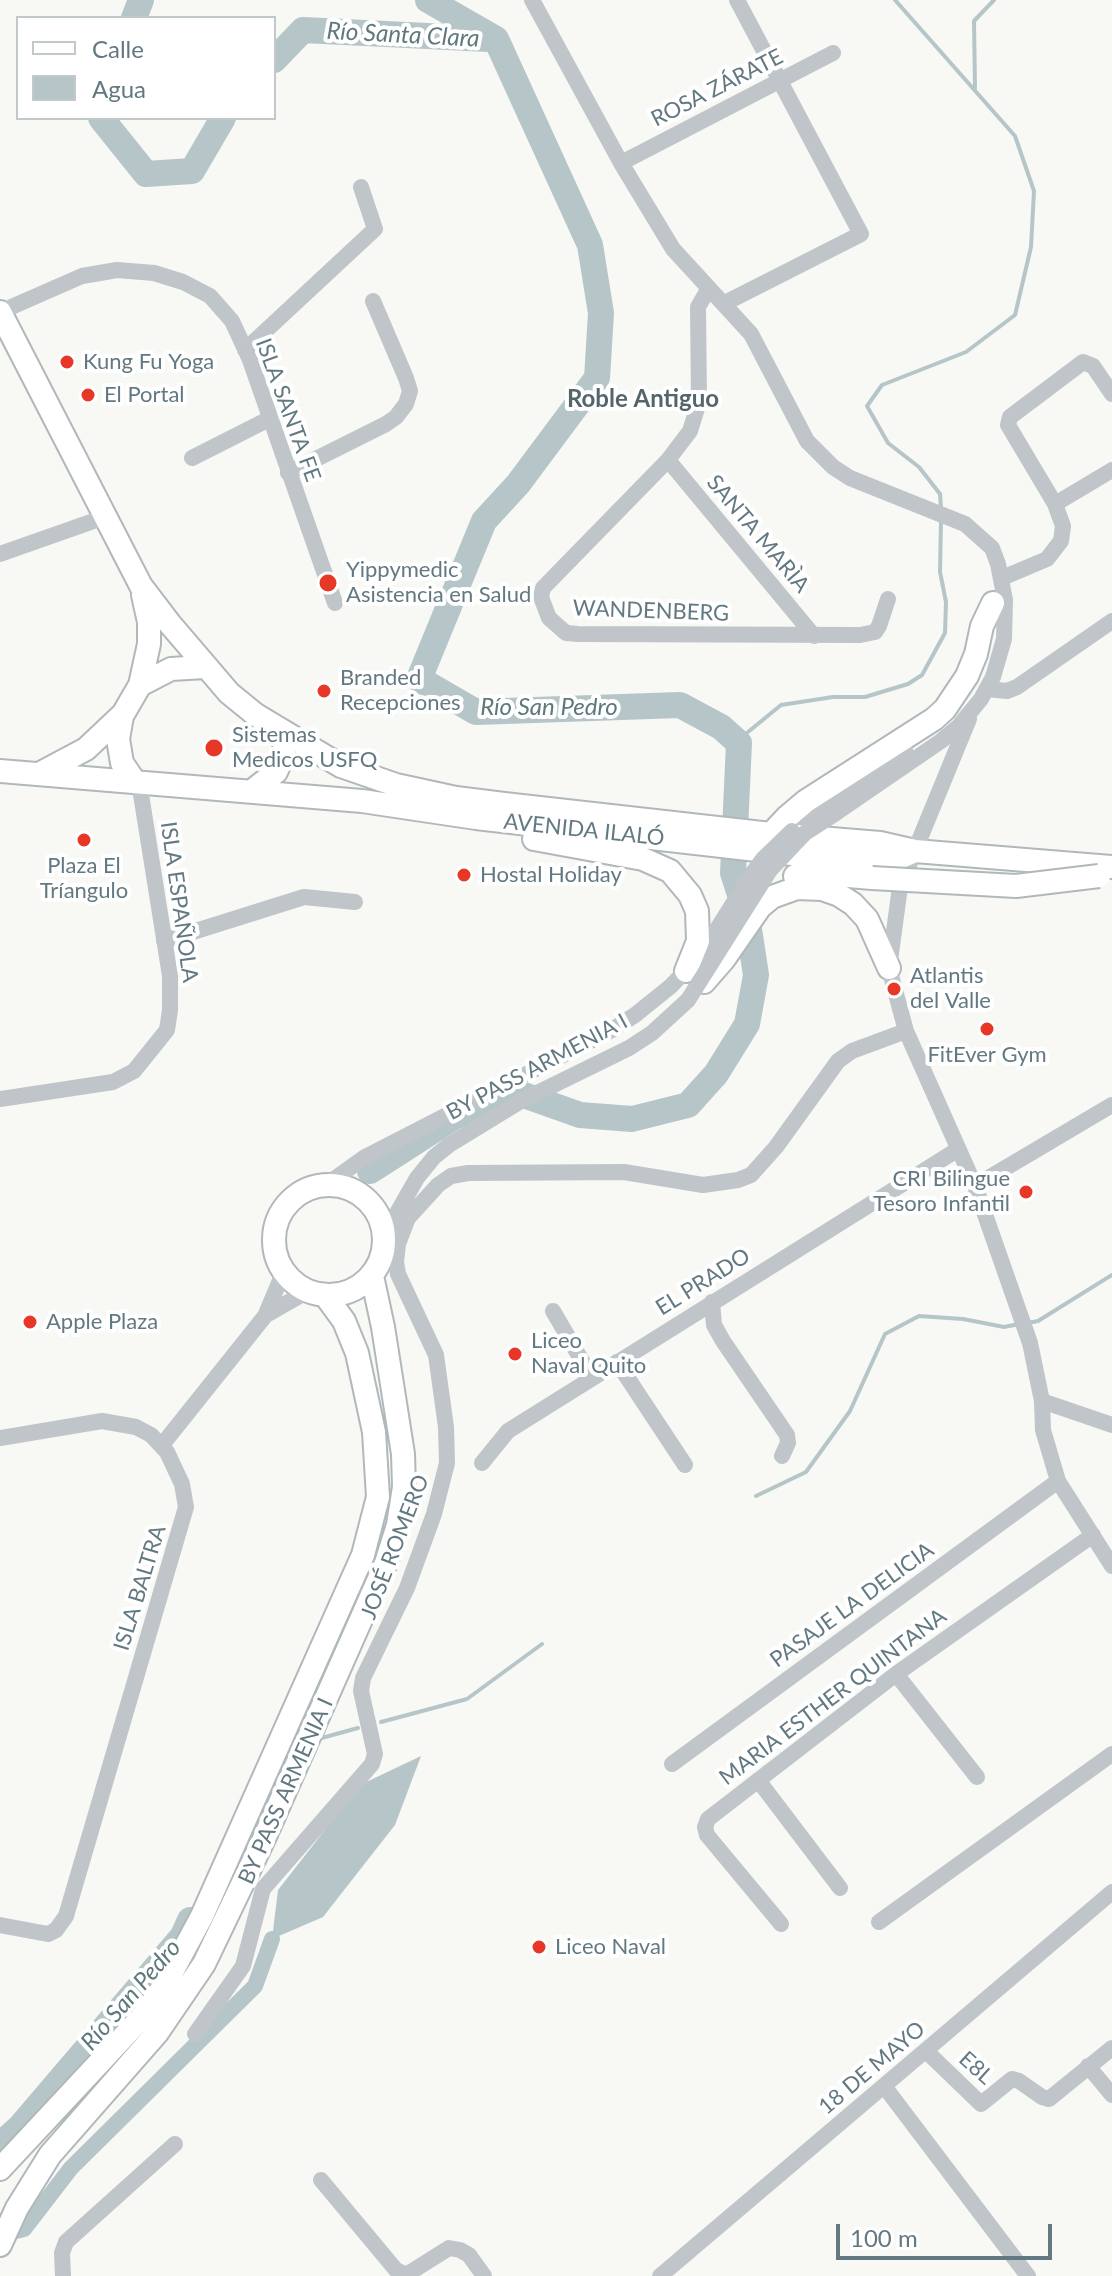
<!DOCTYPE html>
<html>
<head>
<meta charset="utf-8">
<style>
	body { margin:0 }
	#map { position:relative; width:1112px; height:2276px; overflow:hidden; background:#f8f8f5; font-family:Lato,sans-serif }
	canvas { display:block }
	.legend { position:absolute; left:16px; top:16px; width:260px; height:104px; box-sizing:border-box; background:#fff; border:2px solid #c1c9cd; margin:0; padding:10px 14px; list-style:none; font-size:24px; color:#637981 }
	.legend li { display:flex; align-items:center; gap:16px; height:40px }
	.legend b { width:40px; border:2px solid #c1c9cd }
	.scale { position:absolute; left:836px; top:2224px; width:216px; height:36px; box-sizing:border-box; border:4px solid #637981; border-top:0; padding-left:10px; font-size:24px; line-height:28px; white-space:nowrap; color:#637981; -webkit-text-stroke:6px #fff; paint-order:stroke }
</style>
</head>
<body>
<div id="map">
<canvas width="1112" height="2276"></canvas>
<ul class="legend">
<li><b style="height:10px;background:#fff"></b>Calle</li>
<li><b style="height:22px;background:#b6c6c8"></b>Agua</li>
</ul>
<div class="scale">100 m</div>
</div>
<script>
const ctx = document.querySelector('canvas').getContext('2d');
ctx.lineJoin = 'round';
function fill(path, color) { ctx.fillStyle = color; ctx.fill(path, 'evenodd'); }
const toPath = rows => new Path2D(rows.map(r => 'M' + r).join(''));
function strokePath(path, color, width, dash) { ctx.strokeStyle = color; ctx.lineWidth = width; ctx.lineCap = dash ? 'butt' : 'round'; ctx.setLineDash(dash || []); ctx.stroke(path); }
function write(font, color, halo, rows, align = 'center') {
  ctx.font = font + ' Lato,sans-serif'; ctx.lineWidth = 8; ctx.setLineDash([]); ctx.textBaseline = 'middle'; ctx.strokeStyle = halo; ctx.fillStyle = color; for (const [text, x, y, turn = 0] of rows) {
    ctx.save(); ctx.translate(x, y); ctx.rotate((+turn || 0) * Math.PI / 180); ctx.textAlign = isNaN(turn) ? turn : align; if (halo) ctx.strokeText(text, 0, 0); ctx.fillText(text, 0, 0); ctx.restore();
  }
}
const water = toPath([
	[421,1756,395,1825,323,1917,272,1939,278,1890,360,1785]
]);
const stream = toPath([
	[895,0,1015,136,1034,191,1031,247,1015,315,966,352,882,385,867,406,888,443,919,467,940,494,941,508],
	[975,88,974,21,994,0],
	[748,732,781,705,833,697,865,697,908,684,922,675,945,633,946,602,940,572,941,521],
	[1028,1323,1038,1321,1112,1275],
	[756,1496,806,1472,850,1411,885,1334,919,1316,963,1319,1004,1327,1019,1324],
	[381,1722,467,1699,542,1644],
	[318,1739,358,1728]
]);
const canal = toPath([
	[0,2235,24,2229,71,2168,255,1986,272,1939]
]);
const river = toPath([
	[134,18,141,0],
	[274,60,303,30,489,39],
	[101,118,146,174,192,171,223,118],
	[370,1171,454,1117,518,1093,580,1115,632,1119,688,1105,716,1074,747,1024,756,975,747,916,733,873,739,743,721,727,680,705,476,712,419,679,484,521,518,484,597,378,601,313,590,245,496,39,428,0],
	[0,2145,20,2127,183,1936,190,1920]
]);
const minor = toPath([
	[532,0,621,163,673,249,751,334,807,441,833,467,850,478,965,524,992,548,998,564,1005,600,1004,639,993,677,981,699,958,727,941,741,836,813],
	[621,163,833,53],
	[709,288,698,307,699,402,690,431,668,460,543,588,541,597,549,618,566,633,578,634,860,635,875,632,879,626,888,599],
	[725,303,861,234,737,0],
	[0,312,82,276,117,270,154,273,183,282,210,296,232,321,250,360,335,603],
	[245,350,375,229,361,187],
	[192,458,269,419],
	[668,460,814,636],
	[288,473,386,424,396,417,406,404,410,391,406,378,373,301],
	[1055,504,1112,470],
	[0,554,105,517],
	[1002,578,1047,559,1061,541,1063,526,1055,504,1008,425,1010,417,1083,362,1093,366,1112,394],
	[987,689,1007,691,1017,687,1112,621],
	[969,719,900,887,889,968,906,1031,975,1186,1030,1343,1042,1401,1043,1430,1058,1481,1112,1566],
	[792,831,827,802,905,750],
	[164,941,304,897,355,902],
	[0,1099,113,1082,134,1071,167,1030,170,1010,170,976,139,782],
	[326,1185,365,1157,612,1030,635,1015,671,986,702,953,751,875],
	[975,1186,1112,1105],
	[385,1234,417,1178,434,1157,449,1145,521,1101,629,1048,652,1033,688,1000],
	[712,1302,714,1325,723,1341,787,1435,788,1443,782,1456],
	[553,1311,592,1378],
	[266,1315,308,1291],
	[617,1362,685,1465],
	[1042,1401,1112,1425],
	[0,1438,102,1421,136,1427,151,1435,167,1452,182,1484,186,1507,66,1916,56,1930,48,1934,0,1925],
	[162,1445,265,1316,284,1271],
	[482,1463,508,1431,957,1150],
	[896,1674,977,1777],
	[672,1764,1058,1481],
	[758,1780,840,1888],
	[879,1922,1112,1754],
	[781,1924,707,1835,705,1827,708,1819,896,1674,1093,1535],
	[195,2034,243,1966,263,1889,372,1764,375,1754,361,1691,363,1678,407,1588,434,1514,447,1463,446,1427,436,1355,398,1274,396,1262,398,1244,408,1218,438,1185,451,1176,468,1173,624,1172,703,1185,738,1180,751,1175,776,1147,838,1061,852,1051,906,1031],
	[926,2051,981,2104,1012,2079,1019,2081,1042,2097,1049,2099,1112,2048],
	[1088,2066,1112,2095],
	[884,2086,1028,2276],
	[321,2180,396,2270,406,2275,449,2248,460,2250,469,2255,484,2276],
	[63,2276,62,2253,66,2242,175,2144],
	[660,2276,1112,1892]
]);
const major = toPath([
	[0,312,141,586,170,624,229,693,256,715,341,766,396,785,456,798,504,804,771,834,880,843,915,851,1112,867],
	[140,685,149,644,149,622,143,595],
	[0,771,362,801,476,818,827,858,890,862,915,851],
	[39,774,86,749,121,716],
	[135,782,122,763,118,739,122,716,140,685,171,669,205,667],
	[252,791,276,772,284,754,285,733],
	[771,834,787,817,806,801,934,719,945,709,967,676,976,654,982,626,993,603],
	[534,839,643,859,670,871,690,895,697,911,698,941,686,971],
	[795,876,825,874,872,878],
	[704,982,724,959,760,907,772,897,797,888,822,889,839,895,853,904,867,919,889,968],
	'274 1240a55 55 0 1 1 110 0a55 55 0 1 1-110 0Z',
	[0,2169,142,2017,166,1983,202,1916,363,1555,378,1497,374,1432,357,1353,344,1321,325,1295],
	[0,2245,17,2208,50,2155,157,2033,204,1964,263,1841,386,1563,398,1525,404,1487,403,1454,383,1327,372,1276]
]);
const minorBridge = toPath([
	[751,875,763,859,792,831],
	[688,1000,770,870,805,833,836,813]
]);
const majorBridge = toPath([
	[872,878,1016,886,1099,876]
]);
const markers = [
	[67,362,8,"#e73727"],
	[88,395,8,"#e73727"],
	[328,583,10,"#e73727"],
	[324,691,8,"#e73727"],
	[214,748,10,"#e73727"],
	[84,840,8,"#e73727"],
	[464,875,8,"#e73727"],
	[894,989,8,"#e73727"],
	[987,1029,8,"#e73727"],
	[1026,1192,8,"#e73727"],
	[30,1322,8,"#e73727"],
	[515,1354,8,"#e73727"],
	[539,1947,8,"#e73727"]
];
const streetNames = [
	["ROSA ZÁRATE",717,88,-27],
	["ISLA SANTA FE",288,410,70],
	["SANTA MARÌA",758,534,50],
	["WANDENBERG",651,611,2],
	["AVENIDA ILALÓ",584,830,6],
	["ISLA ESPAÑOLA",179,902,82],
	["BY PASS ARMENIA I",537,1067,-28],
	["EL PRADO",703,1282,-32],
	["JOSÉ ROMERO",395,1547,-69],
	["ISLA BALTRA",140,1588,-73],
	["PASAJE LA DELICIA",852,1605,-36],
	["MARIA ESTHER QUINTANA",833,1697,-37],
	["BY PASS ARMENIA I",286,1791,-66],
	["18 DE MAYO",872,2068,-40],
	["E8L",976,2068,42]
];
const poiNames = [
	["Kung Fu Yoga",83,362],
	["El Portal",104,395],
	["Yippymedic",346,570],
	["Asistencia en Salud",346,595],
	["Branded",340,678],
	["Recepciones",340,703],
	["Sistemas",232,735],
	["Medicos USFQ",232,760],
	["Plaza El",84,866,"center"],
	["Tríangulo",84,891,"center"],
	["Hostal Holiday",480,875],
	["Atlantis",910,976],
	["del Valle",910,1001],
	["FitEver Gym",987,1055,"center"],
	["CRI Bilingue",1010,1179,"right"],
	["Tesoro Infantil",1010,1204,"right"],
	["Apple Plaza",46,1322],
	["Liceo",531,1341],
	["Naval Quito",531,1366],
	["Liceo Naval",555,1947]
];
const waterNames = [
	["Río Santa Clara",403,35,3],
	["Río San Pedro",549,707],
	["Río San Pedro",131,1995,-49]
];
const neighbourhoodNames = [
	["Roble Antiguo",643,399]
];
fill(water, '#b6c6c8');
strokePath(stream, '#b6c6c8', 4);
strokePath(canal, '#b6c6c8', 16);
strokePath(river, '#b6c6c8', 26);
strokePath(major, '#b0b8bb', 26);
strokePath(minor, '#bfc5c8', 16);
strokePath(major, '#fff', 22);
strokePath(majorBridge, '#b0b8bb', 26, []);
strokePath(minorBridge, '#bfc5c8', 16);
strokePath(majorBridge, '#fff', 22);
for (const [x, y, r, color] of markers) { const dot = new Path2D(); dot.arc(x, y, r, 0, 2 * Math.PI); ctx.fillStyle = color; ctx.fill(dot); strokePath(dot, '#fff', 3); }
write('22px', '#637981', '#fff', streetNames);
write('22px', '#637981', '#fff', poiNames, 'left');
write('italic 24px', '#5e787c', '#fff', waterNames);
write('bold 24px', '#55656c', '#fff', neighbourhoodNames);
</script>
</body>
</html>
